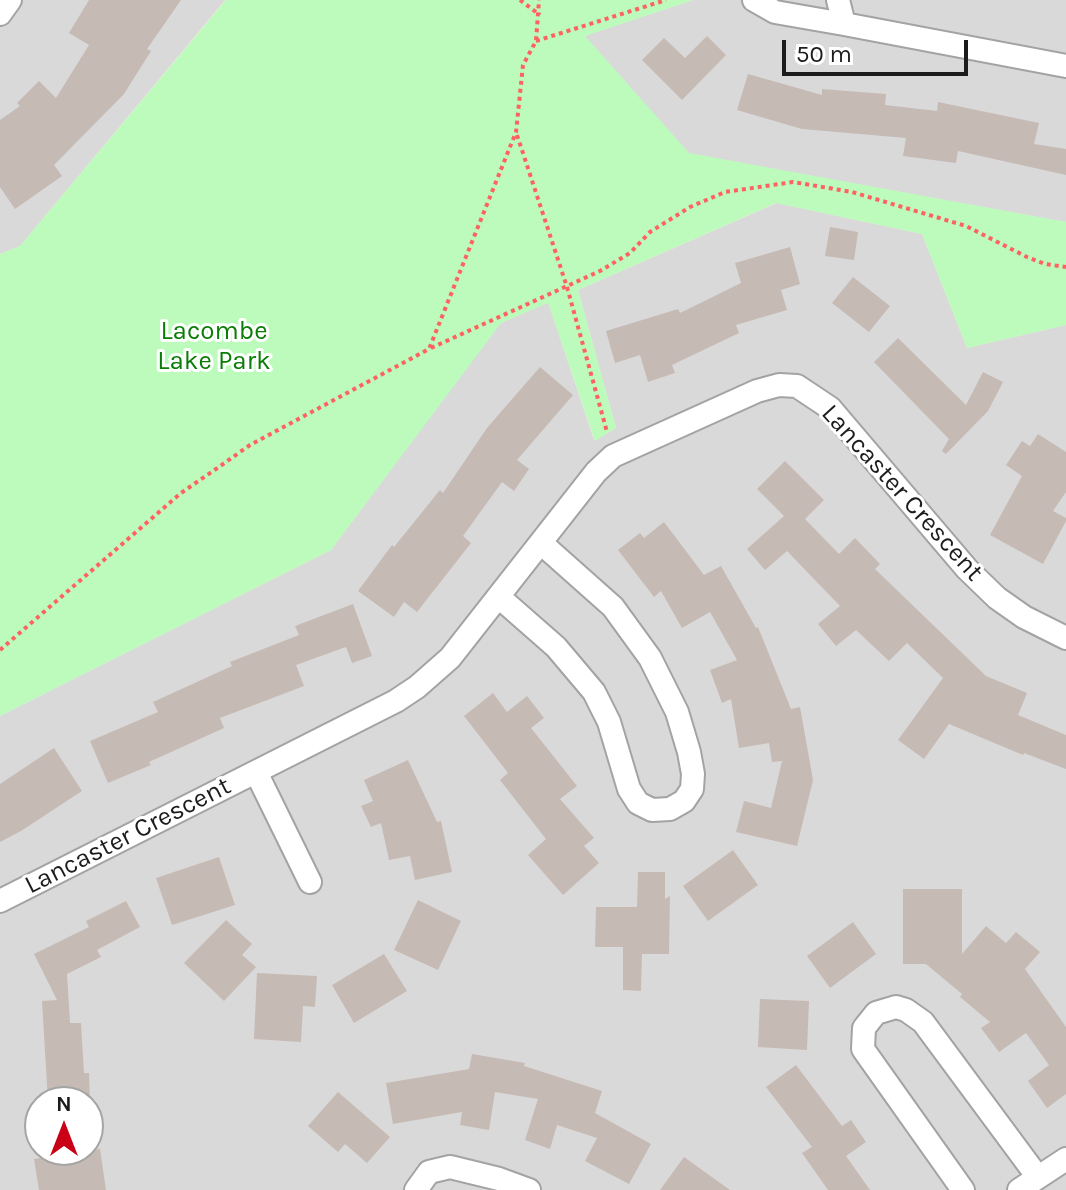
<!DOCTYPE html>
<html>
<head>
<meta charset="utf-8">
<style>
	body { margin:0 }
	#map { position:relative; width:1066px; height:1190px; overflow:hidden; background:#eee9e1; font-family:Karla,sans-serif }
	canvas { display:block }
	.north { position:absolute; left:24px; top:1086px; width:80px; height:80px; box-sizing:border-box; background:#fff; border:2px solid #a4a4a4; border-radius:50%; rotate:0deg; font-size:22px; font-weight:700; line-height:32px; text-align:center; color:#1c1c1c }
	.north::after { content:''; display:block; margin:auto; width:28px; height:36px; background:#c90016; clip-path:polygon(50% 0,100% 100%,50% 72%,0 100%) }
	.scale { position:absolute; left:782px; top:40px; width:186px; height:36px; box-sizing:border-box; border:4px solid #1c1c1c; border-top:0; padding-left:10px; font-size:24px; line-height:28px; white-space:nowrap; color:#1c1c1c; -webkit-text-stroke:6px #fff; paint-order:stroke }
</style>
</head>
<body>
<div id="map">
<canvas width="1066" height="1190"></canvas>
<div class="north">N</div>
<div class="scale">50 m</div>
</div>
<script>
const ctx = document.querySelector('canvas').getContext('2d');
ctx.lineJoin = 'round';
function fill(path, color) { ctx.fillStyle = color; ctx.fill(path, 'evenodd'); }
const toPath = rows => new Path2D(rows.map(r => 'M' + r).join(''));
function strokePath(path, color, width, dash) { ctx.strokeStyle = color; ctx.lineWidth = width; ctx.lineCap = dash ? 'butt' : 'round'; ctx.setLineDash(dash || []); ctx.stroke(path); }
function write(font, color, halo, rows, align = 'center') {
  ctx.font = font + ' Karla,sans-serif'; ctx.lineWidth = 6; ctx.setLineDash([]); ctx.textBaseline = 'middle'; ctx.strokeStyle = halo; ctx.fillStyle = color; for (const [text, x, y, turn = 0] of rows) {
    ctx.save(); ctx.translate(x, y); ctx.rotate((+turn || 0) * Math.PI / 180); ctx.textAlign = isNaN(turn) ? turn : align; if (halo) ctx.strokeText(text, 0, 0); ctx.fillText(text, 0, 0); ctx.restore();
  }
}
const residential = toPath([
	[0,0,225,0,20,246,0,254],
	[693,0,1066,0,1066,222,689,154,584,36],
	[777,203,922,234,967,348,1066,325,1066,1190,0,1190,0,716,331,550,500,323,548,302,594,440,616,428,578,290],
	[40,1102,88,1102,88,1150,40,1150]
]);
const park = toPath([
	[226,0,693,0,585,36,689,153,1066,222,1066,325,967,348,922,234,776,203,578,290,616,428,595,441,548,303,501,323,331,550,0,716,0,254,20,246]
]);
const building = toPath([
	[89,0,181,0,147,49,151,51,124,94,54,165,62,176,15,209,0,187,0,120,20,106,17,103,39,81,56,98,89,45,69,33],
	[707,36,726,55,682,100,642,60,664,38,685,58],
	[748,74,822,95,822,89,886,94,885,105,937,111,938,102,1039,123,1034,144,1066,149,1066,175,958,151,956,163,903,156,906,138,802,129,737,110],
	[830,227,858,232,854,260,825,256],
	[790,247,800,284,781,290,787,310,736,325,739,333,672,365,675,373,648,382,640,355,615,363,606,331,678,309,680,313,741,283,735,263],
	[853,277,890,306,869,332,832,303],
	[898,338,966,405,983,372,1003,382,988,411,946,454,942,451,949,439,874,362],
	[540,367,573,395,517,460,529,469,514,491,502,482,463,536,471,543,417,612,404,602,394,617,358,591,392,545,394,547,440,490,443,493,487,428],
	[1038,434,1066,452,1066,492,1053,511,1066,518,1066,521,1043,564,990,535,1022,476,1006,465,1022,441,1030,446],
	[785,461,824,500,805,519,839,554,855,538,880,564,875,569,986,676,1027,693,1018,715,1066,735,1066,769,1024,753,1023,755,949,724,924,759,898,740,943,678,907,643,889,661,856,630,836,646,818,624,840,606,787,551,765,570,747,549,784,516,757,489],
	[664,522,704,575,721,566,756,628,758,627,791,709,800,707,813,780,797,846,736,832,744,801,771,808,782,761,772,762,769,743,739,748,731,699,722,703,710,670,737,660,710,612,682,628,661,591,654,597,618,550,640,533,644,538],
	[353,604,372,656,352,663,346,647,296,665,304,686,220,718,224,728,149,762,151,765,108,783,90,741,158,712,153,702,232,666,230,662,299,635,295,626],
	[493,693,507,712,527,696,544,718,531,728,577,786,560,799,594,838,584,846,599,863,563,895,528,855,546,839,500,780,508,773,464,716],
	[54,748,82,791,21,831,0,842,0,784],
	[408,760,437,822,441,821,452,872,415,880,410,856,389,860,381,823,371,827,361,806,373,801,364,780],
	[733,850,758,885,708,921,683,886],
	[219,857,235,905,172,925,156,878],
	[638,872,665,872,665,899,670,896,669,954,642,954,641,991,623,990,623,947,595,947,596,907,637,907],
	[903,889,962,889,962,954,986,926,1006,943,1016,932,1040,952,1025,969,1066,1027,1066,1094,1047,1108,1028,1081,1049,1065,1026,1033,999,1052,981,1028,990,1022,960,997,962,994,926,964,903,964],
	[418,900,461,921,438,970,394,950],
	[126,901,140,927,97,950,101,957,67,974,70,1023,81,1023,84,1073,89,1073,90,1102,48,1102,42,1001,57,1000,34,954,89,927,86,921],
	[226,920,252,944,242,955,256,967,224,1001,184,963],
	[853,922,876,954,830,988,807,956],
	[384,954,407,991,354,1023,332,985],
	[257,973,317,976,315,1007,303,1006,301,1042,254,1039],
	[760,999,809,1001,807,1050,758,1047],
	[472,1054,525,1063,524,1066,602,1091,595,1113,651,1144,629,1184,585,1161,597,1138,557,1125,550,1149,525,1140,538,1099,495,1092,489,1130,460,1125,462,1112,393,1124,386,1083,469,1069],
	[796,1065,842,1126,851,1120,866,1142,846,1156,870,1190,828,1190,802,1153,812,1147,766,1087],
	[338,1092,390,1137,367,1163,345,1144,338,1152,308,1126],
	[100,1149,106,1190,39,1190,34,1159],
	[684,1157,730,1190,660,1190]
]);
const path = toPath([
	[520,0,540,15],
	[536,41,666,0],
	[517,135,567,287,607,432],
	[431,348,600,271,630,253,650,232,690,207,725,192,793,182,852,192,966,226,1027,257,1045,264,1066,267],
	[0,650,181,493,216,469,250,445,429,349,516,132,523,65,536,41,539,0]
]);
const minor = toPath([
	[754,0,775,12,844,24,838,0],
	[0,14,10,0],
	[844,24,1066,66],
	[499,597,556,647,594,692,609,722,629,789,638,803,652,810,670,809,684,801,692,789,693,774,689,752,677,712,650,658,613,607,541,543],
	[256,772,310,882],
	[0,901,396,701,417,687,450,658,596,472,613,456,757,391,779,385,797,386,830,408,967,569,997,598,1024,617,1066,638],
	[416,1190,429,1172,450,1167,499,1179,529,1190],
	[963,1190,863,1049,864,1028,876,1013,896,1007,906,1010,923,1022,1037,1176],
	[1019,1190,1066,1159]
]);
const parkNames = [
	["Lacombe",214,332],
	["Lake Park",214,362]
];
const streetNames = [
	["Lancaster Crescent",902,493,48],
	["Lancaster Crescent",128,836,-27]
];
fill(residential, '#dad9d9');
fill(park, '#bdfbbc');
fill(building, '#c6bab5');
strokePath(minor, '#a3a3a3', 26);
strokePath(path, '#fe6263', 4, [4, 4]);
strokePath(minor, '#fff', 22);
write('26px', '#0b7d07', '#fff', parkNames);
write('26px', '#1c1c1c', '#fff', streetNames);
</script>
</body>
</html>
